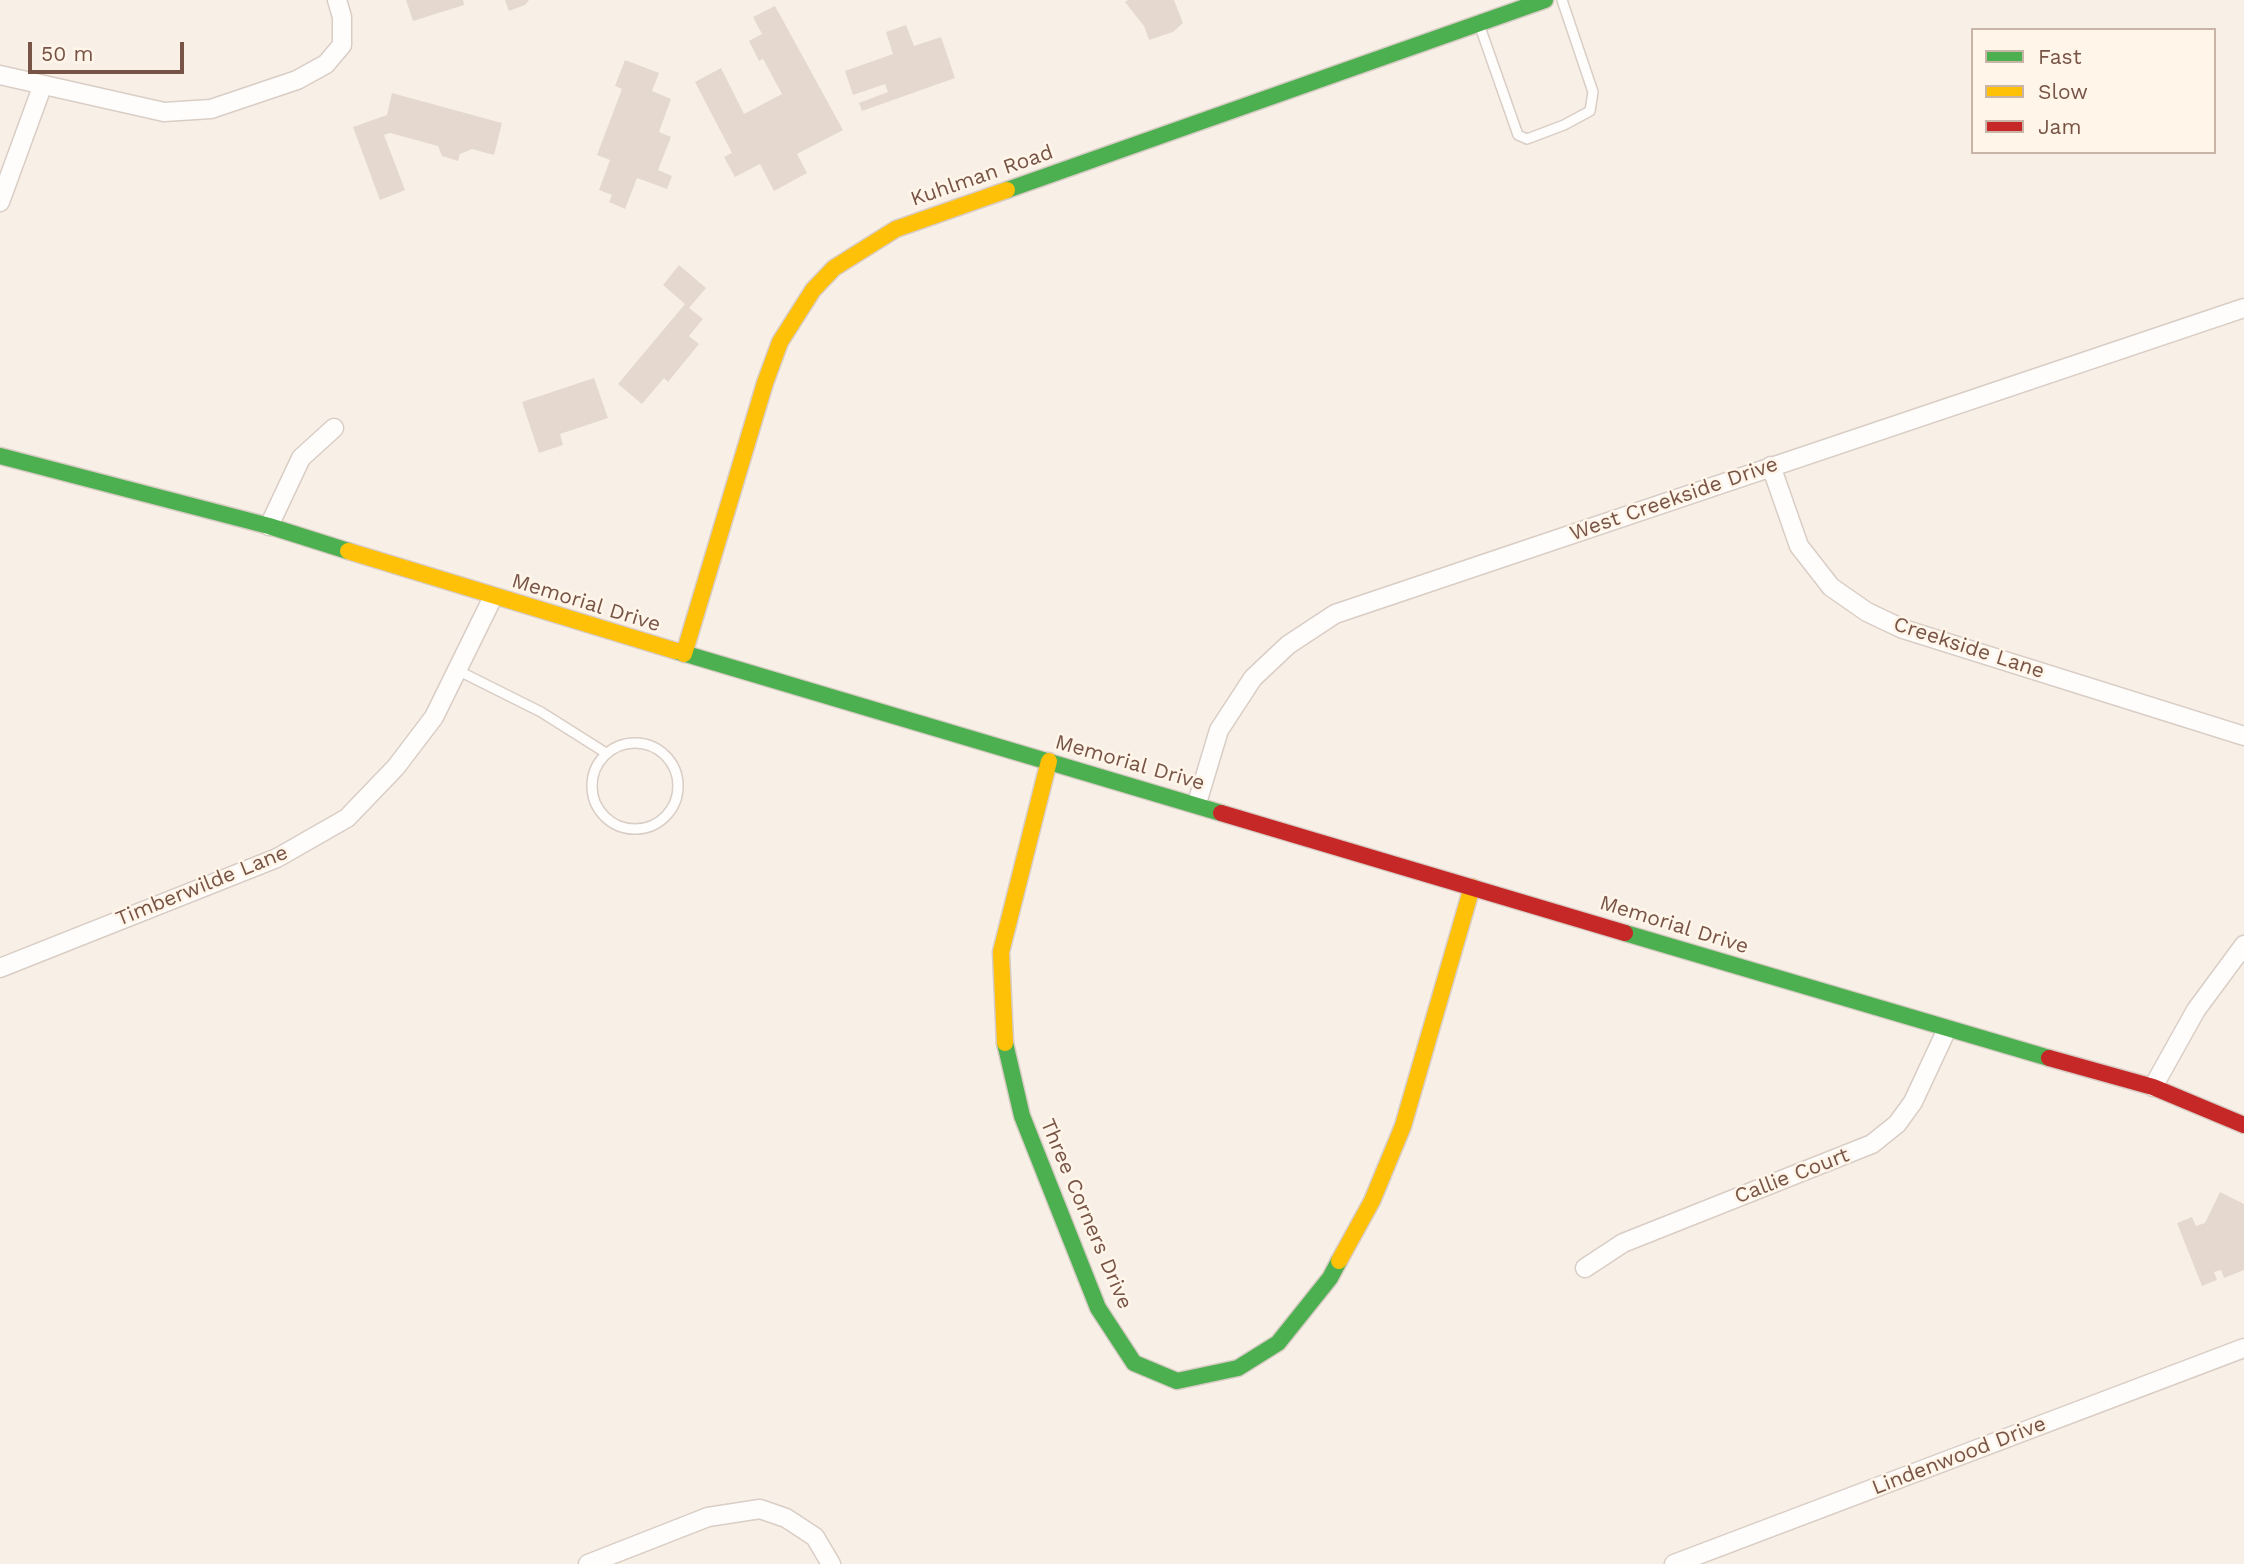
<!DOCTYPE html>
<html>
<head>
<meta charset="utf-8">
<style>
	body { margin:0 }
	#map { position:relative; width:2244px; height:1564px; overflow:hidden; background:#f8f0e7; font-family:"Work Sans",sans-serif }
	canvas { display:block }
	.legend { position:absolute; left:1971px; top:28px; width:245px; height:126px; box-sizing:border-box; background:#fff5e9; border:2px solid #c9b5a8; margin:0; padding:9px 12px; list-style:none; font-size:21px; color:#775446 }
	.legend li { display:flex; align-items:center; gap:14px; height:35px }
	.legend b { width:35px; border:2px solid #c9b5a8 }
	.scale { position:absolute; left:28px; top:42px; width:156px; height:32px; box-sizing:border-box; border:4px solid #775446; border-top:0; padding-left:9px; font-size:21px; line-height:24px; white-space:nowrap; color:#775446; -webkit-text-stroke:5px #fff5e9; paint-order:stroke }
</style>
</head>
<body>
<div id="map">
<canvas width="2244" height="1564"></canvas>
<ul class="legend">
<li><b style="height:9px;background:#4caf50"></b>Fast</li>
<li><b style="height:9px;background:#ffc107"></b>Slow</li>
<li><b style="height:9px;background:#c62828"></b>Jam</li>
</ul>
<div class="scale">50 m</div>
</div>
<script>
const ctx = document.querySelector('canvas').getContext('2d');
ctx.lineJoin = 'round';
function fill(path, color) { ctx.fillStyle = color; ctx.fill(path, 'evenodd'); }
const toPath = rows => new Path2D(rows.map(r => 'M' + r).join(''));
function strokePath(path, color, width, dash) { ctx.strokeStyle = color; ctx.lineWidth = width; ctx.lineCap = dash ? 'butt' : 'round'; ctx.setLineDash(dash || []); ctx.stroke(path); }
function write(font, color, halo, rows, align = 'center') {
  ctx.font = font + ' "Work Sans",sans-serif'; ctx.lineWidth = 5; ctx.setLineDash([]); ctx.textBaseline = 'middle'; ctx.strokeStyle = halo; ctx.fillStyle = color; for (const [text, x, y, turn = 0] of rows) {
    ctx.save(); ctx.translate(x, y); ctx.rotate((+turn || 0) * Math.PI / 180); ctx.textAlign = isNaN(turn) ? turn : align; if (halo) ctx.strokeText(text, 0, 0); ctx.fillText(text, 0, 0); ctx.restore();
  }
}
const building = toPath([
	[406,0,463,0,464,5,413,21],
	[505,0,529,0,525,5,509,11],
	[1128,0,1174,0,1183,23,1173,32,1149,40,1144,26,1125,2],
	[775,6,843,130,797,154,807,173,774,191,760,164,735,177,724,157,732,153,695,82,721,68,744,114,782,94,763,59,759,61,749,41,762,34,753,17],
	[906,25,914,46,941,37,955,78,862,111,859,103,888,92,885,84,853,95,845,71,893,54,886,32],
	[625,60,659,73,652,91,671,99,659,132,671,137,658,170,672,176,667,189,637,178,625,209,609,202,612,195,599,190,610,160,597,155,622,89,615,86],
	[392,93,502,123,494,155,472,149,460,154,458,161,442,156,438,146,390,133,384,135,405,190,380,200,353,127,387,115],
	[679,265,706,288,689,308,703,319,689,336,699,344,668,382,664,378,642,404,618,384,685,304,663,285],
	[594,378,608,418,560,434,563,445,539,453,522,402],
	[2220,1192,2244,1204,2244,1270,2224,1278,2221,1270,2214,1272,2217,1280,2202,1286,2177,1223,2192,1217,2196,1226,2205,1223]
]);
const lane = toPath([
	[1479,24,1518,135,1527,139,1564,125,1590,111,1593,92,1562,0],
	[457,670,541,712,606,753],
	'592 786a43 43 0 1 1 86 0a43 43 0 1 1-86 0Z'
]);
const street = toPath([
	[0,75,164,112,211,109,297,80,326,64,342,45,342,17,337,0],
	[0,202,42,87],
	[1771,466,1799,546,1831,587,1867,612,1903,629,2244,736],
	[269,526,301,458,334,428],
	[1197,803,1219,730,1253,678,1288,645,1335,614,2244,308],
	[0,968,277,858,347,818,396,767,434,717,493,597],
	[2153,1087,2196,1010,2244,945],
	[1585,1268,1623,1243,1872,1144,1897,1124,1913,1102,1947,1029],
	[588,1564,708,1517,760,1509,786,1518,815,1537,831,1564],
	[1674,1564,2244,1348]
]);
const fast = toPath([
	[1007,190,1545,0],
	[0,456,269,526,348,551],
	[676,651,1221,813],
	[1625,933,2049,1058],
	[1005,1043,1022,1116,1098,1308,1134,1363,1177,1381,1238,1368,1278,1343,1330,1278,1339,1261]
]);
const slow = toPath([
	[348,551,676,651],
	[684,654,765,383,780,342,813,290,834,268,896,229,1007,190],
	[1005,1043,1001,952,1049,761],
	[1339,1261,1372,1201,1403,1126,1472,887]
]);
const jam = toPath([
	[1221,813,1625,933],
	[2049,1058,2153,1087,2244,1125]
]);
const streetNames = [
	["Kuhlman Road",982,176,-19],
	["West Creekside Drive",1674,499,-19],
	["Memorial Drive",586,603,17],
	["Creekside Lane",1969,648,18],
	["Memorial Drive",1130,763,16],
	["Timberwilde Lane",202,886,-22],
	["Memorial Drive",1674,925,17],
	["Callie Court",1792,1176,-21],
	["Three Corners Drive",1086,1214,67],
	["Lindenwood Drive",1959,1456,-21]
];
fill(building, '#e4d8cf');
strokePath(lane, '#d9cdc5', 12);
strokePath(street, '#d9cdc5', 21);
strokePath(fast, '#d8ccc4', 19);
strokePath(slow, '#d8ccc4', 19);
strokePath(jam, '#d8ccc4', 19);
strokePath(lane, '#fefdfb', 9);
strokePath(street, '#fefdfb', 18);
strokePath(fast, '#4caf50', 16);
strokePath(slow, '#ffc107', 16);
strokePath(jam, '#c62828', 16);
write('21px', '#775446', '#fff5e9', streetNames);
</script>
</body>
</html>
